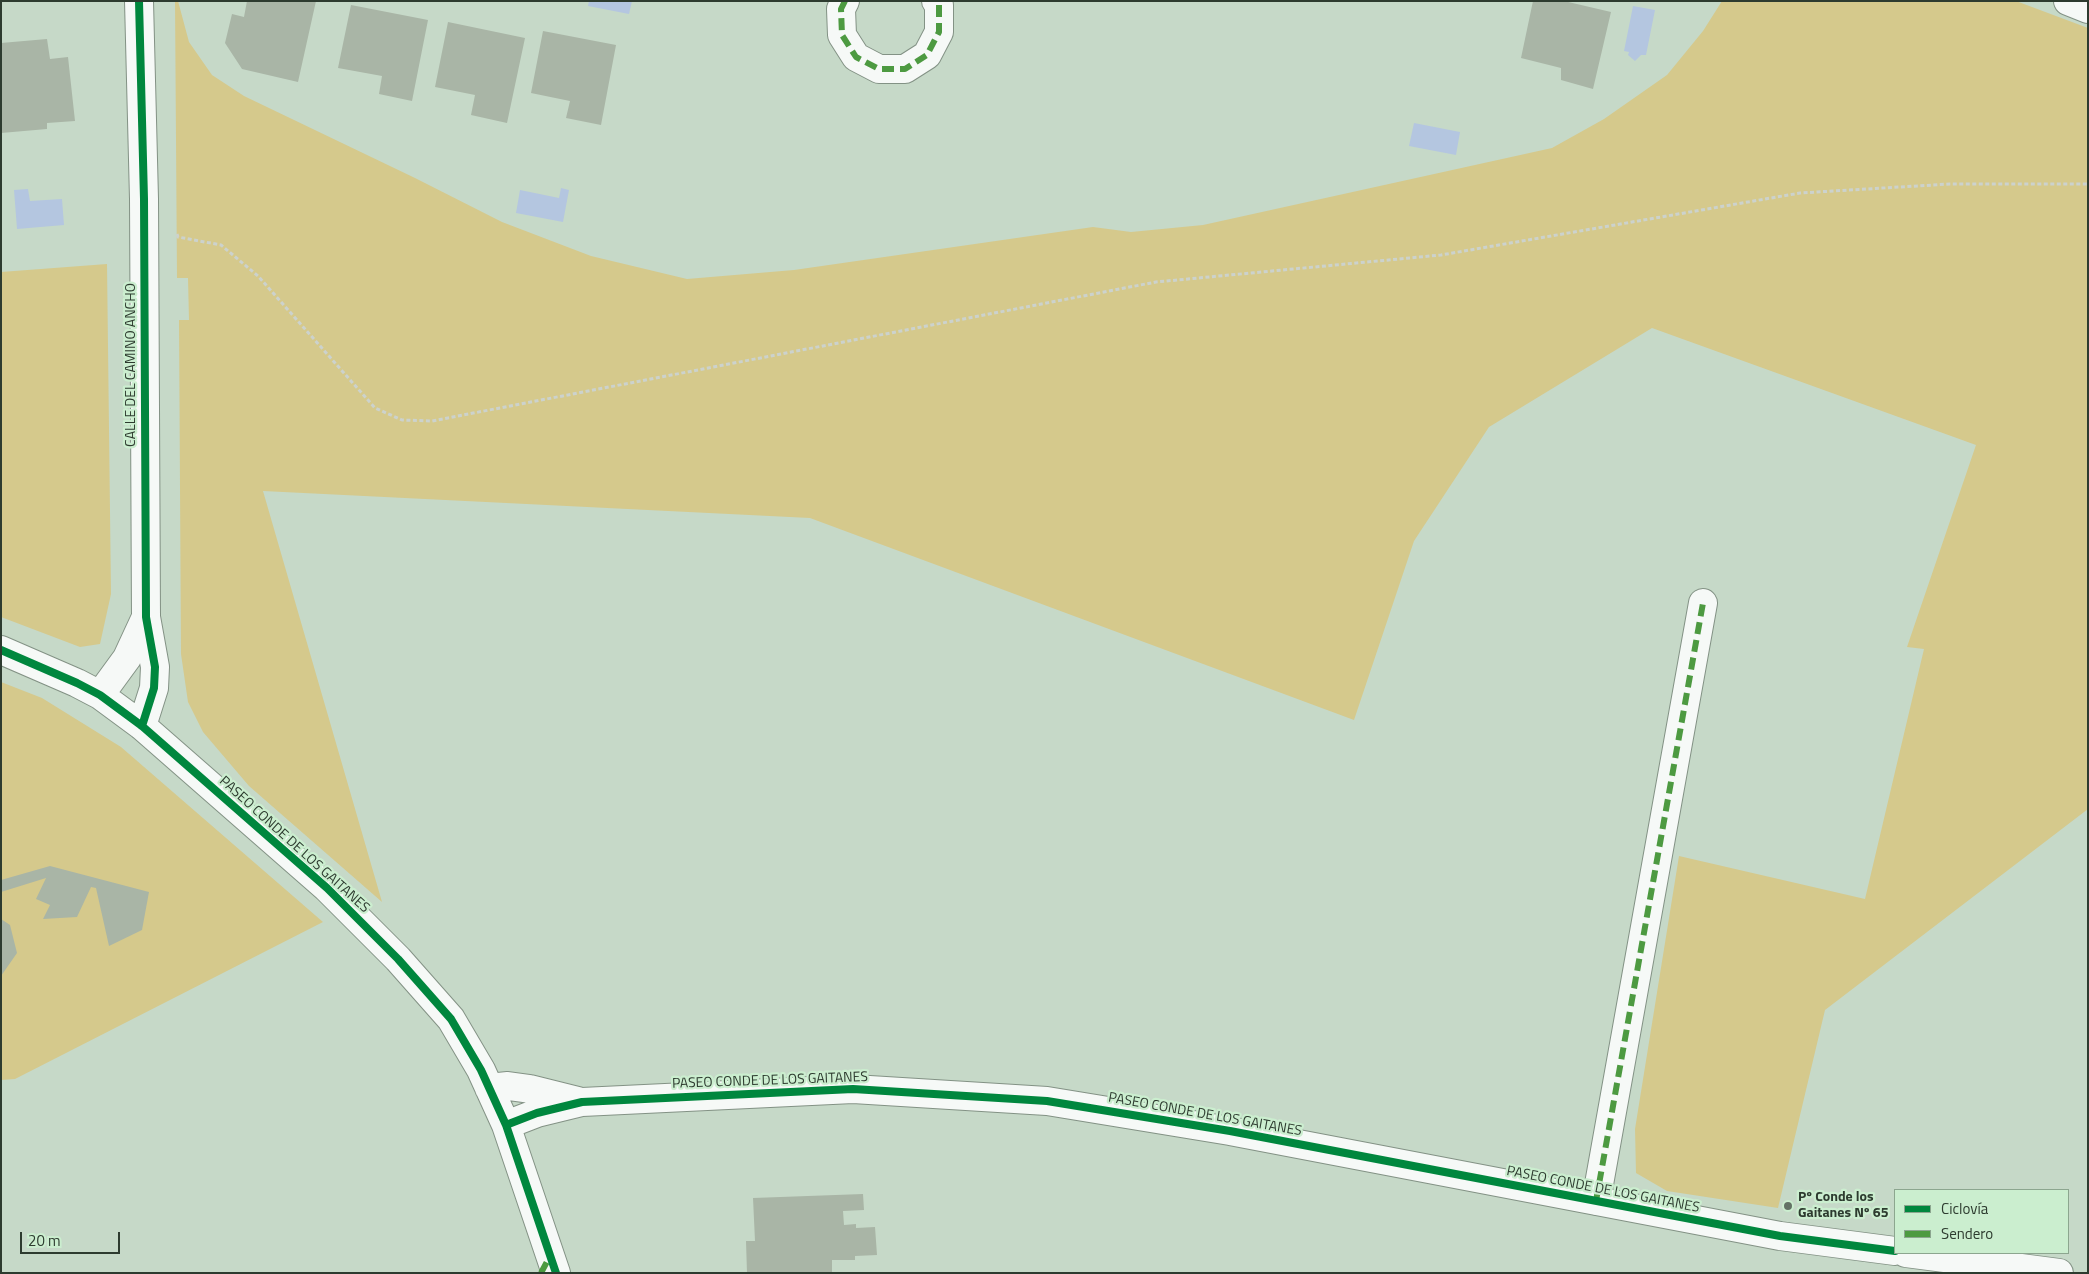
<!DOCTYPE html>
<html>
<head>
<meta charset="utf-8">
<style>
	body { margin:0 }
	#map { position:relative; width:2089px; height:1274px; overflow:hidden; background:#c6d9c8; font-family:"Titillium Web",sans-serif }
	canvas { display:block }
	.frame { position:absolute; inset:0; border:2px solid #2d3b2f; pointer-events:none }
	.legend { position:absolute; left:1894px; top:1189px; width:175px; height:65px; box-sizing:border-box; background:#cbeecf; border:1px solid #8ca68f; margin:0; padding:6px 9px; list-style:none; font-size:15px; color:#2d3b2f }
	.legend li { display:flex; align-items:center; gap:10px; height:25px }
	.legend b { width:25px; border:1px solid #8ca68f }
	.scale { position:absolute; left:20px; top:1232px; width:100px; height:22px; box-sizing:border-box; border:2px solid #2d3b2f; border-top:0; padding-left:6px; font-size:15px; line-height:18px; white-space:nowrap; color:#2d3b2f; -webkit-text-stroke:4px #cbeecf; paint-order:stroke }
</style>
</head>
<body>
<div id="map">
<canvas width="2089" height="1274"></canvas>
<div class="frame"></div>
<ul class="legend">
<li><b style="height:6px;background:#00873e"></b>Ciclovía</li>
<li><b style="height:6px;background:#4d9a41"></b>Sendero</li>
</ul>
<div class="scale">20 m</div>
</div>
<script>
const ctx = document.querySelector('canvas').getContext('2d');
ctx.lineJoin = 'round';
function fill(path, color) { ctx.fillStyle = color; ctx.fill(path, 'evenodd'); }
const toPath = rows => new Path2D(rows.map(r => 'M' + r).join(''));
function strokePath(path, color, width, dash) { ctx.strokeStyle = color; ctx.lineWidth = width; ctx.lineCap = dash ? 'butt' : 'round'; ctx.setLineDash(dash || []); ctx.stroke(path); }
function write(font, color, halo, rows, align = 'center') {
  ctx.font = font + ' "Titillium Web",sans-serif'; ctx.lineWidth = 4.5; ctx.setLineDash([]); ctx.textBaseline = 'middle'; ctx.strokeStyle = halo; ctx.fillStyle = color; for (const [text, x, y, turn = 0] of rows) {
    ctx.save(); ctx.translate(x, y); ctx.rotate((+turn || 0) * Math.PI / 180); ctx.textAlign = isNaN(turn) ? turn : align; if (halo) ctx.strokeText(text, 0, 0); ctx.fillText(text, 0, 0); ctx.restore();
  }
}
const green = toPath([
	[175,1,178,1,189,42,212,75,244,96,415,178,502,222,591,256,687,279,794,270,1093,227,1131,232,1203,225,1552,148,1604,119,1667,75,1703,31,1722,1,2016,1,2088,28,2088,809,1825,1010,1778,1208,1667,1191,1636,1173,1635,1129,1679,856,1865,899,1924,649,1907,647,1976,445,1652,328,1489,427,1414,541,1354,720,810,518,263,491,382,902,249,786,203,732,188,702,181,654,179,320,189,320,188,278,177,278],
	[107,264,111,594,100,644,80,647,1,617,1,272],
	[1,682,42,698,121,747,323,922,15,1079,1,1080]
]);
const water = toPath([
	[589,1,632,1,629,14,588,6],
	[1633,6,1655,10,1646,55,1641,55,1635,61,1628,55,1629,52,1624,51],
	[1414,123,1460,132,1456,155,1409,146],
	[561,188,569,190,563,222,516,213,520,190,559,198],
	[28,189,30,201,62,199,64,225,17,229,14,190]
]);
const building = toPath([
	[247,1,316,1,298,82,242,69,225,43,232,14,244,17],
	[1533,1,1564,1,1611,12,1593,89,1561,80,1561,68,1521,58],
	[351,5,428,20,412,101,379,94,382,76,338,68],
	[448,22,525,38,507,123,471,115,475,95,435,87],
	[543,31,616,45,601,125,566,118,570,101,531,93],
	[47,39,50,59,68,57,75,121,47,123,47,129,1,133,1,43],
	[50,866,149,892,142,930,109,946,96,888,91,887,77,917,43,919,50,905,36,899,46,878,1,892,1,880],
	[1,919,10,925,17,953,1,976],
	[863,1194,864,1210,843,1211,844,1225,856,1224,856,1228,875,1227,877,1255,855,1256,855,1260,832,1260,832,1273,747,1273,746,1241,755,1241,753,1198]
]);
const path = toPath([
	[177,234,178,237,221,245,258,276,375,408,402,420,432,421,1156,282,1441,255,1800,193,1950,184,2088,184]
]);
const minor = toPath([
	[139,1,144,199,146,617,155,667,154,688,142,726],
	[845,1,841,9,842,35,856,57,879,69,905,69,927,55,939,32,939,5,936,1],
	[2068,1,2088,9],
	[1,650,77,683,100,695,142,726,327,888,398,959,451,1019,481,1070,506,1125,556,1273],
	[100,695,127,658,146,617],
	[489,1088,508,1086,530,1089,578,1101],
	[506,1125,537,1113,582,1102,853,1089,1047,1101,1230,1131,1780,1236,1895,1251],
	[1596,1201,1703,603],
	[1906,1253,2059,1273]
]);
const quiet = toPath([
	[845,1,841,9,842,35,856,57,879,69,905,69,927,55,939,32,939,5,936,1],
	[1596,1201,1703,603],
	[541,1273,550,1256]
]);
const cycleway = toPath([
	[139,1,144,199,146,617,155,667,154,688,142,726],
	[1,650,77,683,100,695,142,726,327,888,398,959,451,1019,481,1070,506,1125,556,1273],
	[506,1125,537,1113,582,1102,853,1089,1047,1101,1230,1131,1780,1236,1895,1251]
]);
const markers = [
	[1788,1206,5,"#637265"]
];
const streetNames = [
	["CALLE DEL CAMINO ANCHO",132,365,-90],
	["PASEO CONDE DE LOS GAITANES",294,845,42],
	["PASEO CONDE DE LOS GAITANES",770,1081,-2],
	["PASEO CONDE DE LOS GAITANES",1205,1115,10],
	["PASEO CONDE DE LOS GAITANES",1603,1190,11]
];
const poiNames = [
	["Pº Conde los",1798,1198],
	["Gaitanes Nº 65",1798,1214]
];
fill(green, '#d5c98c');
fill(water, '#b4c6e0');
fill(building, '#a9b5a6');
strokePath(minor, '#839285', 30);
strokePath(path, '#ccd2cd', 3, [4, 2.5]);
strokePath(minor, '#f6f9f7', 28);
strokePath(quiet, '#4d9a41', 6, [12, 6]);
strokePath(cycleway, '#00873e', 8);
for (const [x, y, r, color] of markers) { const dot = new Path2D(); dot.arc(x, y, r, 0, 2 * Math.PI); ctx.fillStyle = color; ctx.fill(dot); strokePath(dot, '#cbeecf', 2); }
write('14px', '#2d3b2f', '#cbeecf', streetNames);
write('bold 14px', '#2d3b2f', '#cbeecf', poiNames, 'left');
</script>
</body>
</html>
